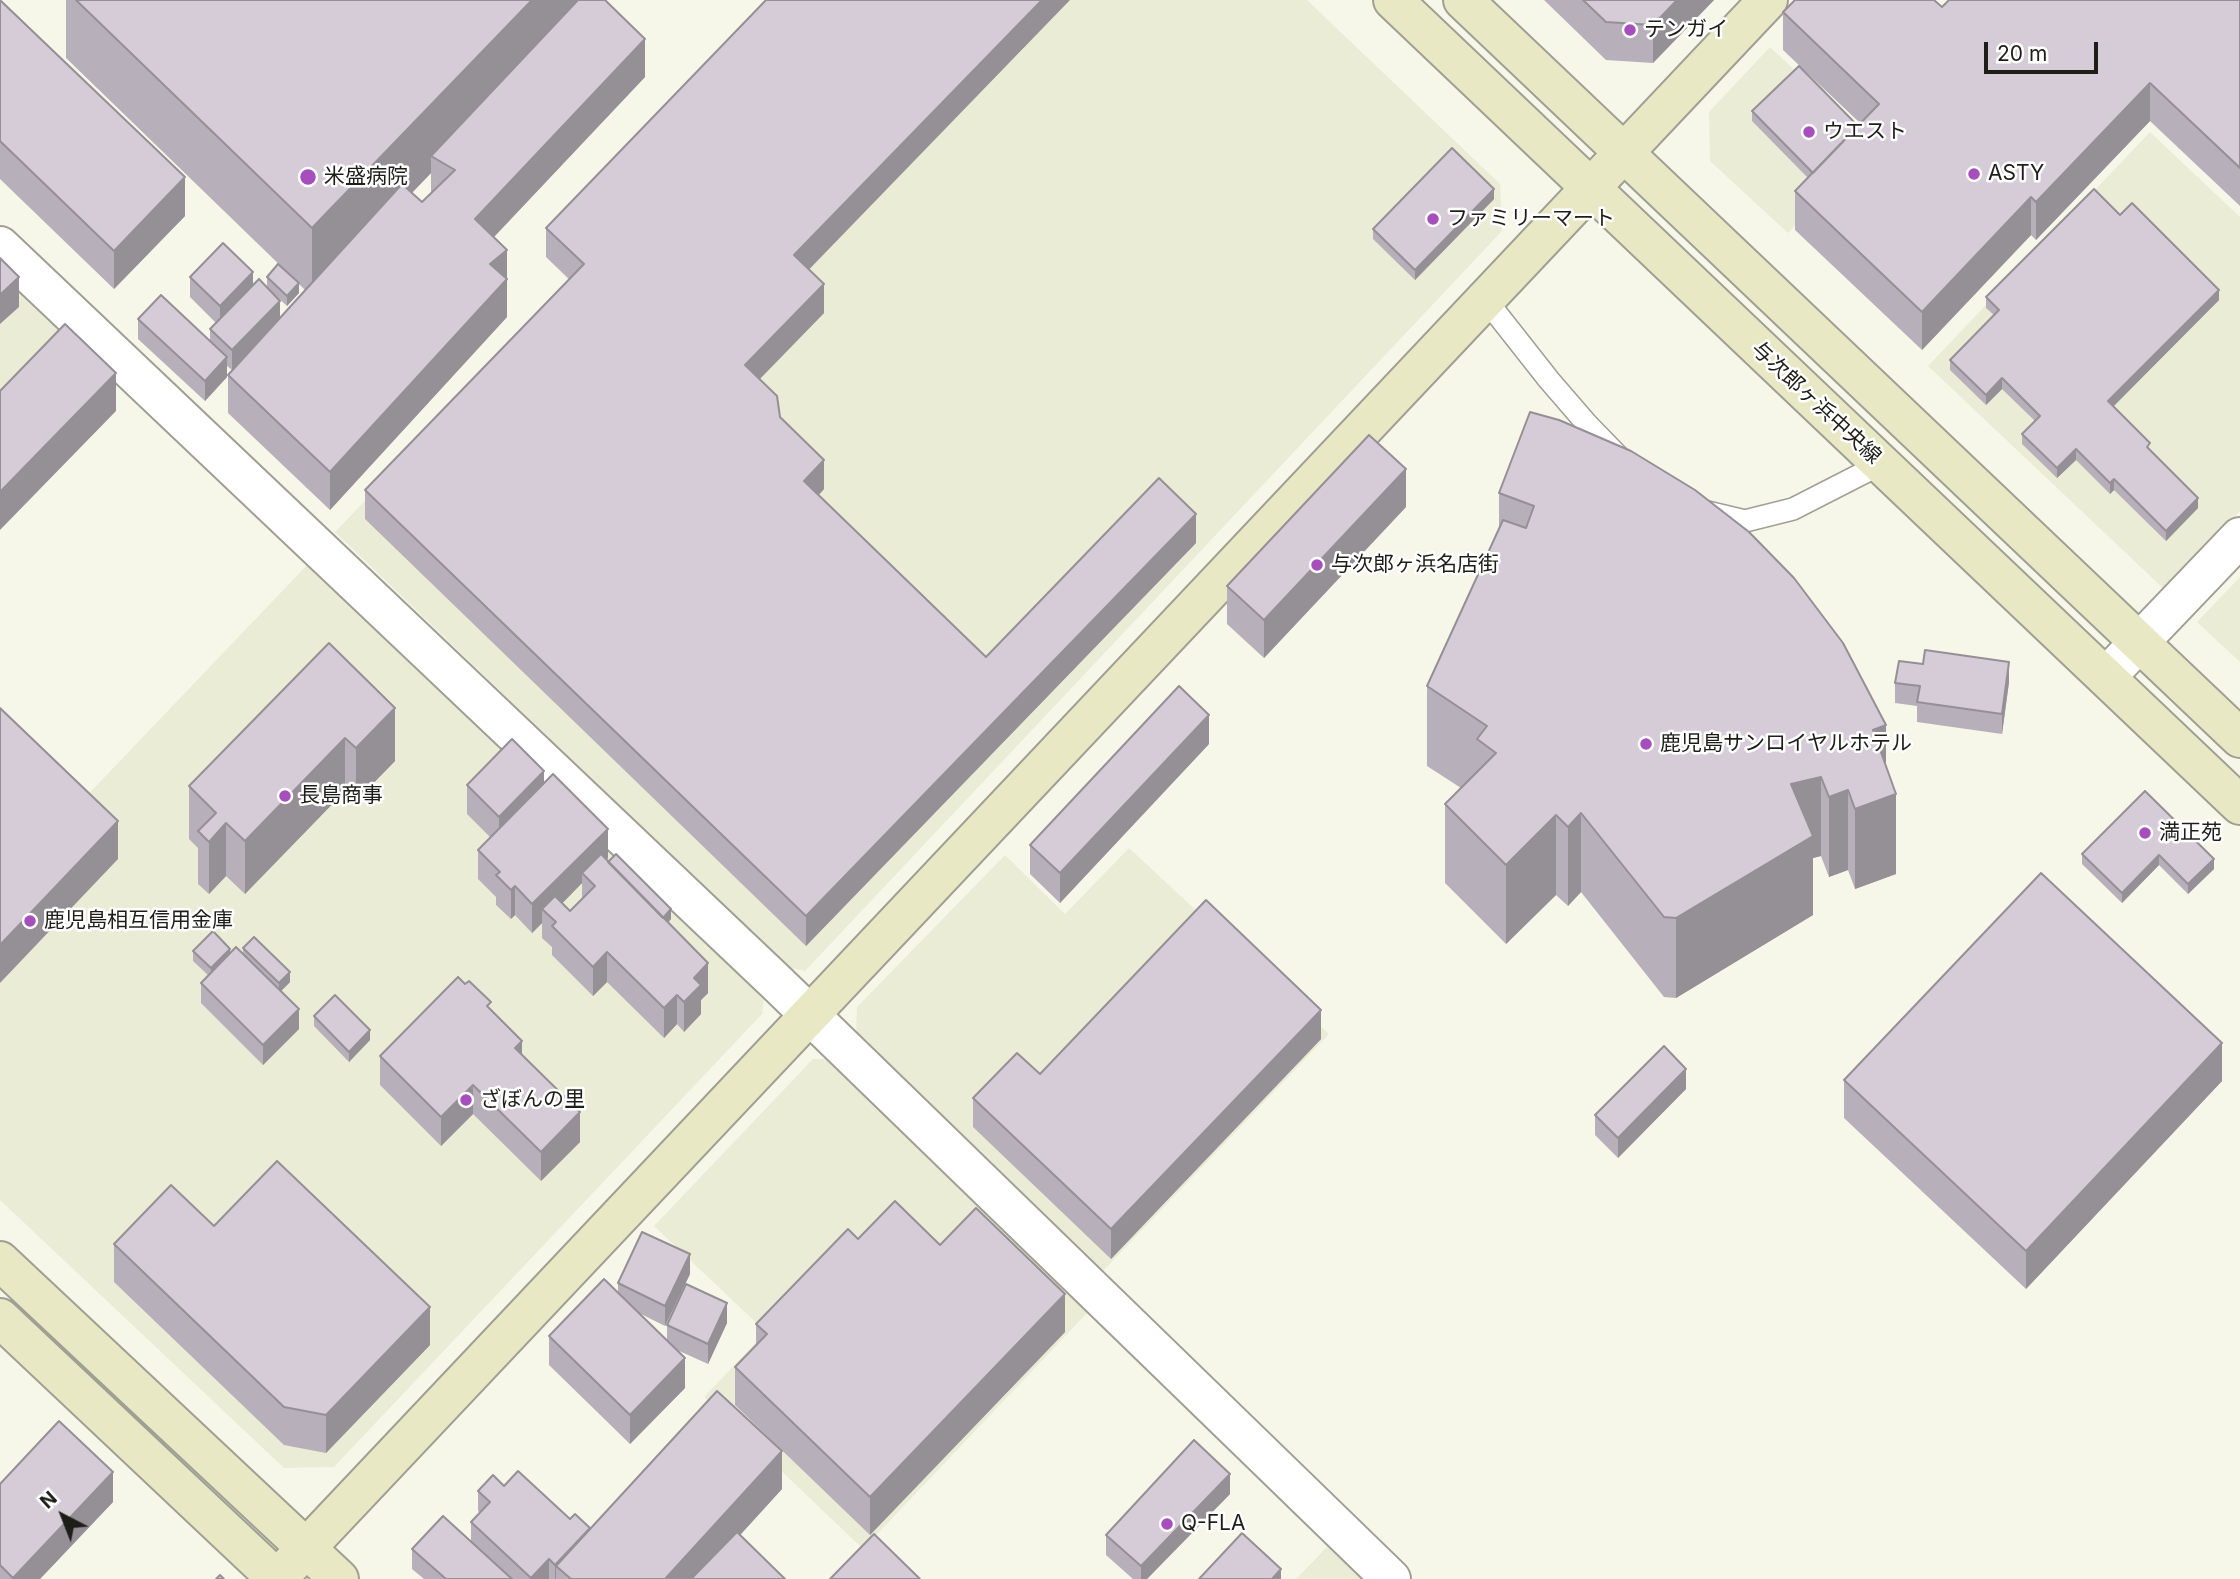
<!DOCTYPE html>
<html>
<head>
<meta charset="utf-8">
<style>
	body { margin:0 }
	#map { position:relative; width:2240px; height:1579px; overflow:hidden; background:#f6f7e9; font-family:Inter,sans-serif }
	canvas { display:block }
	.north { position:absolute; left:28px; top:1481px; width:70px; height:70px; -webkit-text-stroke:5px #fff; paint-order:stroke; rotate:318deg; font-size:19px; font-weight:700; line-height:28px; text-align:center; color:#1e1e19 }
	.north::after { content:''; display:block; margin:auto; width:24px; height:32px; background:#1e1e19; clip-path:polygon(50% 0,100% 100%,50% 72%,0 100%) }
	.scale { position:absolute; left:1984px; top:42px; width:114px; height:32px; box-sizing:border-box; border:4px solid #1e1e19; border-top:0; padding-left:9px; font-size:21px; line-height:24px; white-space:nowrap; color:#1e1e19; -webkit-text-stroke:5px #fff; paint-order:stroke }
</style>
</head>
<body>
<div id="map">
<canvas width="2240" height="1579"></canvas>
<div class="north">N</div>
<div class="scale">20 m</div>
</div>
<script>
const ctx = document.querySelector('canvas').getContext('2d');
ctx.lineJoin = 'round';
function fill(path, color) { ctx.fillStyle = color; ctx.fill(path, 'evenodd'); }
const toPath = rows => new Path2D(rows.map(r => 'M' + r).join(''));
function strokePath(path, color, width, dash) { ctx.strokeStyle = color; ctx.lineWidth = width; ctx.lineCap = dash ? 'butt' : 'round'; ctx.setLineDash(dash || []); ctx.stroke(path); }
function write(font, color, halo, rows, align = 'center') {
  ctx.font = font + ' Inter,"Noto Sans JP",sans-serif'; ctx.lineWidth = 5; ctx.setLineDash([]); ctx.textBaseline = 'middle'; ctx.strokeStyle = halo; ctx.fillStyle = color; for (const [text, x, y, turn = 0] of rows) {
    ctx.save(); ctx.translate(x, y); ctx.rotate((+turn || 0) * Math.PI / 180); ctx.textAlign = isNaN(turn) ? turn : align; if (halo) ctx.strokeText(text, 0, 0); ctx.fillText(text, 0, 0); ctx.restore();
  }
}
const built = toPath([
	[795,0,1307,0,1500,184,1502,231,805,971,787,967,335,532,573,284,546,257],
	[1770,47,1872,142,1788,233,1710,161,1709,112],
	[2150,132,2240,217,2240,511,2165,590,1928,366],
	[0,272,78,346,0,425],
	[309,563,765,991,762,1014,334,1467,284,1468,0,1200,0,733,77,806],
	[2240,577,2240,662,2197,622],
	[1129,848,1329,1034,1100,1274,856,1037,857,1007,1005,855,1065,914],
	[813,1059,832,1059,1089,1311,863,1549,704,1397,766,1332,654,1226],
	[1328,1546,1362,1579,1296,1579]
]);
const lane = toPath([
	[1486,300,1549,380,1587,424,1620,458],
	[1703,511,1745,521,1793,509,1881,464]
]);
const street = toPath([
	[0,246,778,984,1391,1579],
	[2106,677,2240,537]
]);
const secondary = toPath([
	[1393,0,2240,805],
	[1463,0,2240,738],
	[0,1261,339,1579],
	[0,1318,277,1579],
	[277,1579,1768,0]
]);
const wall = toPath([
	[0,0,185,216,114,289,0,179],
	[66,0,605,0,645,77,494,237,507,250,507,317,330,510,228,413,228,375,232,370,227,366,227,377,205,401,138,339,138,319,210,340,210,329,216,323,190,297,190,277,267,287,267,277,287,272,66,58],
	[431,173,431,193,422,202,412,193],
	[299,284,305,290,280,317,275,295,287,306,299,293],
	[1544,0,1714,0,1653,63,1606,60],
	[2240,0,2240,206,2150,121,2036,240,2031,235,1922,350,1795,230,1795,191,1808,178,1752,121,1752,111,1858,126,1860,123,1783,50,1783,12],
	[1494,199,1415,280,1373,239,1373,229],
	[2120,215,2219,300,2113,406,2198,508,2166,541,2114,490,2110,494,2076,460,2057,478,2022,444,2022,434,2035,421,2002,389,1986,405,1950,370,1950,360,1994,315,1986,308,1986,297],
	[546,228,809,269,824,313,760,379,780,417,824,489,819,495,986,657,1196,543,806,946,365,519,365,490,569,279,546,257],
	[1530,412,1886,765,1896,874,1855,889,1848,870,1829,877,1821,856,1813,858,1813,915,1676,998,1664,997,1581,892,1568,906,1556,895,1506,944,1445,883,1445,804,1461,788,1427,766,1427,686,1499,530,1499,493],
	[1406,507,1264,658,1227,624,1227,586],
	[329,643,395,761,356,801,345,791,245,894,226,876,209,894,198,884,198,848,189,839,189,786],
	[2009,682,2002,734,1917,722,1917,706,1895,703,1895,683],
	[1209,744,1060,903,1030,874,1030,845],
	[544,783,608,858,606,860,671,919,668,923,708,993,701,1000,701,1014,684,1032,677,1024,664,1038,607,982,593,996,552,955,552,947,542,938,542,923,532,933,515,915,511,919,496,905,496,897,478,879,478,850,490,837,467,814,467,785],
	[582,883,582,899,570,911,562,903],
	[2145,791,2214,869,2188,894,2159,865,2122,903,2082,864,2082,854],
	[243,948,290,982,281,991,299,1029,263,1065,201,1003,201,983,209,976,193,961,193,951,243,954],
	[491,1010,580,1142,541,1181,473,1114,441,1146,380,1085,380,1056],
	[314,1016,370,1040,349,1062,314,1026],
	[1321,1039,1111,1259,973,1127,973,1098,1040,1074],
	[1844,1080,2222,1081,2026,1289,1844,1118],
	[1686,1089,1618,1158,1595,1135,1595,1115],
	[214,1226,430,1345,326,1453,284,1445,114,1282,114,1244],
	[858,1239,940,1245,1065,1332,870,1535,735,1405,735,1367,756,1345,756,1324],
	[690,1274,665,1326,639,1313,667,1340,667,1325,727,1323,708,1364,677,1350,685,1388,630,1444,549,1365,549,1336,618,1292,618,1283],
	[0,1484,113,1502,40,1579,0,1579],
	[504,1486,590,1529,782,1489,740,1535,785,1579,424,1579,412,1569,412,1549,471,1542,471,1522,480,1513,478,1511,478,1491],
	[1230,1494,1147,1579,1133,1579,1106,1555,1106,1535]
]);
const shadedWall = toPath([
	[532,0,598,0,431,156,431,173,312,296,312,228],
	[1042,0,1070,0,794,285,794,255],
	[1677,0,1714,0,1653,63,1653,25],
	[645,39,645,77,475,257,475,219],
	[2150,83,2150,121,2036,240,2036,202],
	[185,177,185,216,114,289,114,251],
	[1494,189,1494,199,1415,280,1415,270],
	[2031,197,2031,235,1922,350,1922,312],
	[507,250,507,317,330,510,330,472,490,264],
	[253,272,253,292,220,326,220,306],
	[19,277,19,307,0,324,0,295],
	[299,283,299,293,287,306,287,296],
	[824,284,824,313,745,394,745,365],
	[2219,290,2219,300,2108,412,2108,401],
	[280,301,280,321,232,370,232,350],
	[227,357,227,377,205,401,205,381],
	[116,373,116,411,0,530,0,492],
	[2002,378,2002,389,1986,405,1986,395],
	[2076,449,2076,460,2057,478,2057,468],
	[824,460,824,489,804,510,804,481],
	[1406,469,1406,507,1264,658,1264,620],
	[2114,479,2114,490,2110,494,2110,483],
	[2198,498,2198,508,2166,541,2166,531],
	[1196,514,1196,543,806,946,806,916],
	[2009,662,2009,682,2002,734,2002,714],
	[395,708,395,761,356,801,356,748],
	[1209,715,1209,744,1060,903,1060,873],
	[1886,725,1886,798,1896,794,1896,874,1855,889,1855,809,1873,730],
	[345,738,345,791,245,894,245,841],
	[544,771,544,800,499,846,499,817],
	[1821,777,1821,856,1813,858,1813,915,1676,998,1676,918,1791,784],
	[1848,790,1848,870,1829,877,1829,797],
	[1581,813,1581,892,1568,906,1568,827],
	[1556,815,1556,895,1506,944,1506,865],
	[118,821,118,859,0,983,0,945],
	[226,823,226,876,209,894,209,842],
	[608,829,608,858,588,878,582,873,582,883,550,916,542,909,542,923,532,933,532,904],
	[2159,855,2159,865,2122,903,2122,893],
	[2214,859,2214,869,2188,894,2188,884],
	[515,886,515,915,511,919,511,890],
	[671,909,671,919,657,934,657,924],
	[230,949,230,959,211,978,211,968],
	[607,952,607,982,593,996,593,967],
	[708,963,708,993,701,1000,701,1014,684,1032,684,1002,694,978],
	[290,972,290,982,279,993,279,983],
	[677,995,677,1024,664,1038,664,1008],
	[299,1009,299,1029,263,1065,263,1045],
	[1321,1010,1321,1039,1111,1259,1111,1229],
	[370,1030,370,1040,349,1062,349,1052],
	[522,1041,522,1070,515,1048],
	[2222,1043,2222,1081,2026,1289,2026,1251],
	[1686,1069,1686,1089,1618,1158,1618,1138],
	[473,1085,473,1114,441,1146,441,1117],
	[580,1112,580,1142,541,1181,541,1152],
	[690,1254,690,1274,665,1326,665,1306],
	[1065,1294,1065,1332,870,1535,870,1497],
	[727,1303,727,1323,708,1364,708,1344],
	[430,1307,430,1345,326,1453,326,1415],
	[685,1358,685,1388,630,1444,630,1415],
	[782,1451,782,1489,700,1579,665,1579],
	[113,1472,113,1502,40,1579,13,1579,13,1578],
	[1230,1474,1230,1494,1147,1579,1141,1579,1141,1566],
	[590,1528,556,1566,556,1579,555,1579,555,1565],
	[549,1559,549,1579,531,1579,531,1578],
	[1281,1569,1281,1579,1272,1579]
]);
const building = toPath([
	[0,0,185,177,114,251,0,141,0,0],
	[76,0,532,0,312,228,76,0],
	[578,0,605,0,645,39,475,219,507,250,490,264,507,279,330,472,228,375,402,184,422,202,455,170,431,156,578,0],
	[766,0,1042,0,794,255,824,284,745,365,777,396,780,417,824,460,804,481,986,657,1159,478,1196,514,806,916,365,490,584,264,546,228,766,0],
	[1583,0,1677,0,1653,25,1606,22,1583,0],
	[1795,0,1934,0,1942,7,1949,0,2240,0,2240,168,2150,83,2036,202,2031,197,1922,312,1795,191,1879,104,1783,12,1795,0],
	[1799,66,1858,126,1813,173,1752,111,1799,66],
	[1452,148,1494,189,1415,270,1373,229,1452,148],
	[2094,189,2120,215,2132,203,2219,290,2108,401,2150,443,2147,447,2198,498,2166,531,2114,479,2110,483,2076,449,2057,468,2022,434,2040,416,2002,378,1986,395,1950,360,1999,310,1986,297,2094,189],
	[223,243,253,272,220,306,190,277,223,243],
	[0,258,19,277,0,295,0,258],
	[278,264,299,283,287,296,267,277,278,264],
	[259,279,280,301,232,350,210,329,259,279],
	[161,295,227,357,205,381,138,319,161,295],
	[65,324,116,373,0,492,0,391,65,324],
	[1530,412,1559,420,1631,451,1695,490,1749,532,1794,578,1843,643,1886,725,1873,730,1896,794,1855,809,1848,790,1829,797,1821,777,1791,784,1813,836,1676,918,1664,917,1581,813,1568,827,1556,815,1506,865,1445,804,1496,753,1477,739,1487,726,1427,686,1503,520,1526,528,1534,506,1499,493,1530,412],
	[1369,435,1406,469,1264,620,1227,586,1369,435],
	[329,643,395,708,356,748,345,738,245,841,226,823,209,842,198,831,216,813,189,786,329,643],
	[1925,650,2009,662,2002,714,1917,702,1920,686,1895,683,1899,661,1923,664,1925,650],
	[1179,686,1209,715,1060,873,1030,845,1179,686],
	[0,708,118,821,0,945,0,708],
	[512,739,544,771,499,817,467,785,512,739],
	[553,774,608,829,532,904,515,886,511,890,496,875,500,872,478,850,553,774],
	[2145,791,2214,859,2188,884,2159,855,2122,893,2082,854,2145,791],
	[601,854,708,963,694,978,701,985,684,1002,677,995,664,1008,607,952,593,967,552,926,556,922,542,909,555,896,570,911,595,886,582,873,601,854],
	[616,854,671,909,663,918,608,862,616,854],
	[2041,873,2222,1043,2026,1251,1844,1080,2041,873],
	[1206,900,1321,1010,1111,1229,973,1098,1017,1053,1040,1074,1206,900],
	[213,931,230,949,211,968,193,951,213,931],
	[254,937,290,972,279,983,243,948,254,937],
	[236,947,299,1009,263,1045,201,983,236,947],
	[458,977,465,984,469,981,491,1002,487,1006,522,1041,515,1048,580,1112,541,1152,473,1085,441,1117,380,1056,458,977],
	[335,995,370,1030,349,1052,314,1016,335,995],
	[1664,1046,1686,1069,1618,1138,1595,1115,1664,1046],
	[277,1161,430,1307,326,1415,284,1407,114,1244,171,1185,214,1226,277,1161],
	[895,1201,940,1245,976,1208,1065,1294,870,1497,735,1367,767,1334,756,1324,848,1229,858,1239,895,1201],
	[642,1232,690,1254,665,1306,618,1283,642,1232],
	[604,1279,685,1358,630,1415,549,1336,604,1279],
	[686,1284,727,1303,708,1344,667,1325,686,1284],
	[717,1391,782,1451,665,1579,571,1579,556,1566,717,1391],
	[59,1421,113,1472,13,1578,0,1565,0,1484,59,1421],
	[1194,1440,1230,1474,1141,1566,1106,1535,1194,1440],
	[518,1471,570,1519,575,1514,590,1528,555,1565,549,1559,531,1578,471,1522,490,1502,478,1491,493,1475,504,1486,518,1471],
	[443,1516,512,1579,446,1579,412,1549,443,1516],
	[737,1532,785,1579,691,1579,737,1532],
	[1242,1533,1281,1569,1272,1579,1199,1579,1242,1533],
	[874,1534,920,1579,830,1579,874,1534],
	[220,1575,224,1579,216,1579,220,1575]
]);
const markers = [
	[1630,30,7,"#a64ebb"],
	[1809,132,7,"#a64ebb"],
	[1974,174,7,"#a64ebb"],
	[308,177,9,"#a64ebb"],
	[1433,219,7,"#a64ebb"],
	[1317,565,7,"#a64ebb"],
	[1646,744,7,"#a64ebb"],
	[285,796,7,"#a64ebb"],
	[2145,833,7,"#a64ebb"],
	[30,921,7,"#a64ebb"],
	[466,1100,7,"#a64ebb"],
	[1167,1524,7,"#a64ebb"]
];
const poiNames = [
	["テンガイ",1644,30],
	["ウエスト",1823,132],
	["ASTY",1988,174],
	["米盛病院",324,177],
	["ファミリーマート",1447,219],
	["与次郎ヶ浜名店街",1331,565],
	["鹿児島サンロイヤルホテル",1660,744],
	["長島商事",299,796],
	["満正苑",2159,833],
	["鹿児島相互信用金庫",44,921],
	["ざぼんの里",480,1100],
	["Q-FLA",1181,1524]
];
const streetNames = [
	["与次郎ヶ浜中央線",1816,403,43]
];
fill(built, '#ebecd6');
strokePath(lane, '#9fa093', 24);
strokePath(street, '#9fa093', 42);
strokePath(secondary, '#9fa093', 42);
strokePath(lane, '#fff', 21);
strokePath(street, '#fff', 38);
strokePath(secondary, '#e8e8c4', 38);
fill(wall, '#b7afb9');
fill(shadedWall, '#958f96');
fill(building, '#d5ccd7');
strokePath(building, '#958f96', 2);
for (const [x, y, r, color] of markers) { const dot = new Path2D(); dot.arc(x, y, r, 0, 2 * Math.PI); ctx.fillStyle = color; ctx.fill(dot); strokePath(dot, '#fff', 2.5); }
write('21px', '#1e1e19', '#fff', poiNames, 'left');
write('21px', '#1e1e19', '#fff', streetNames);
</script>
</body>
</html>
